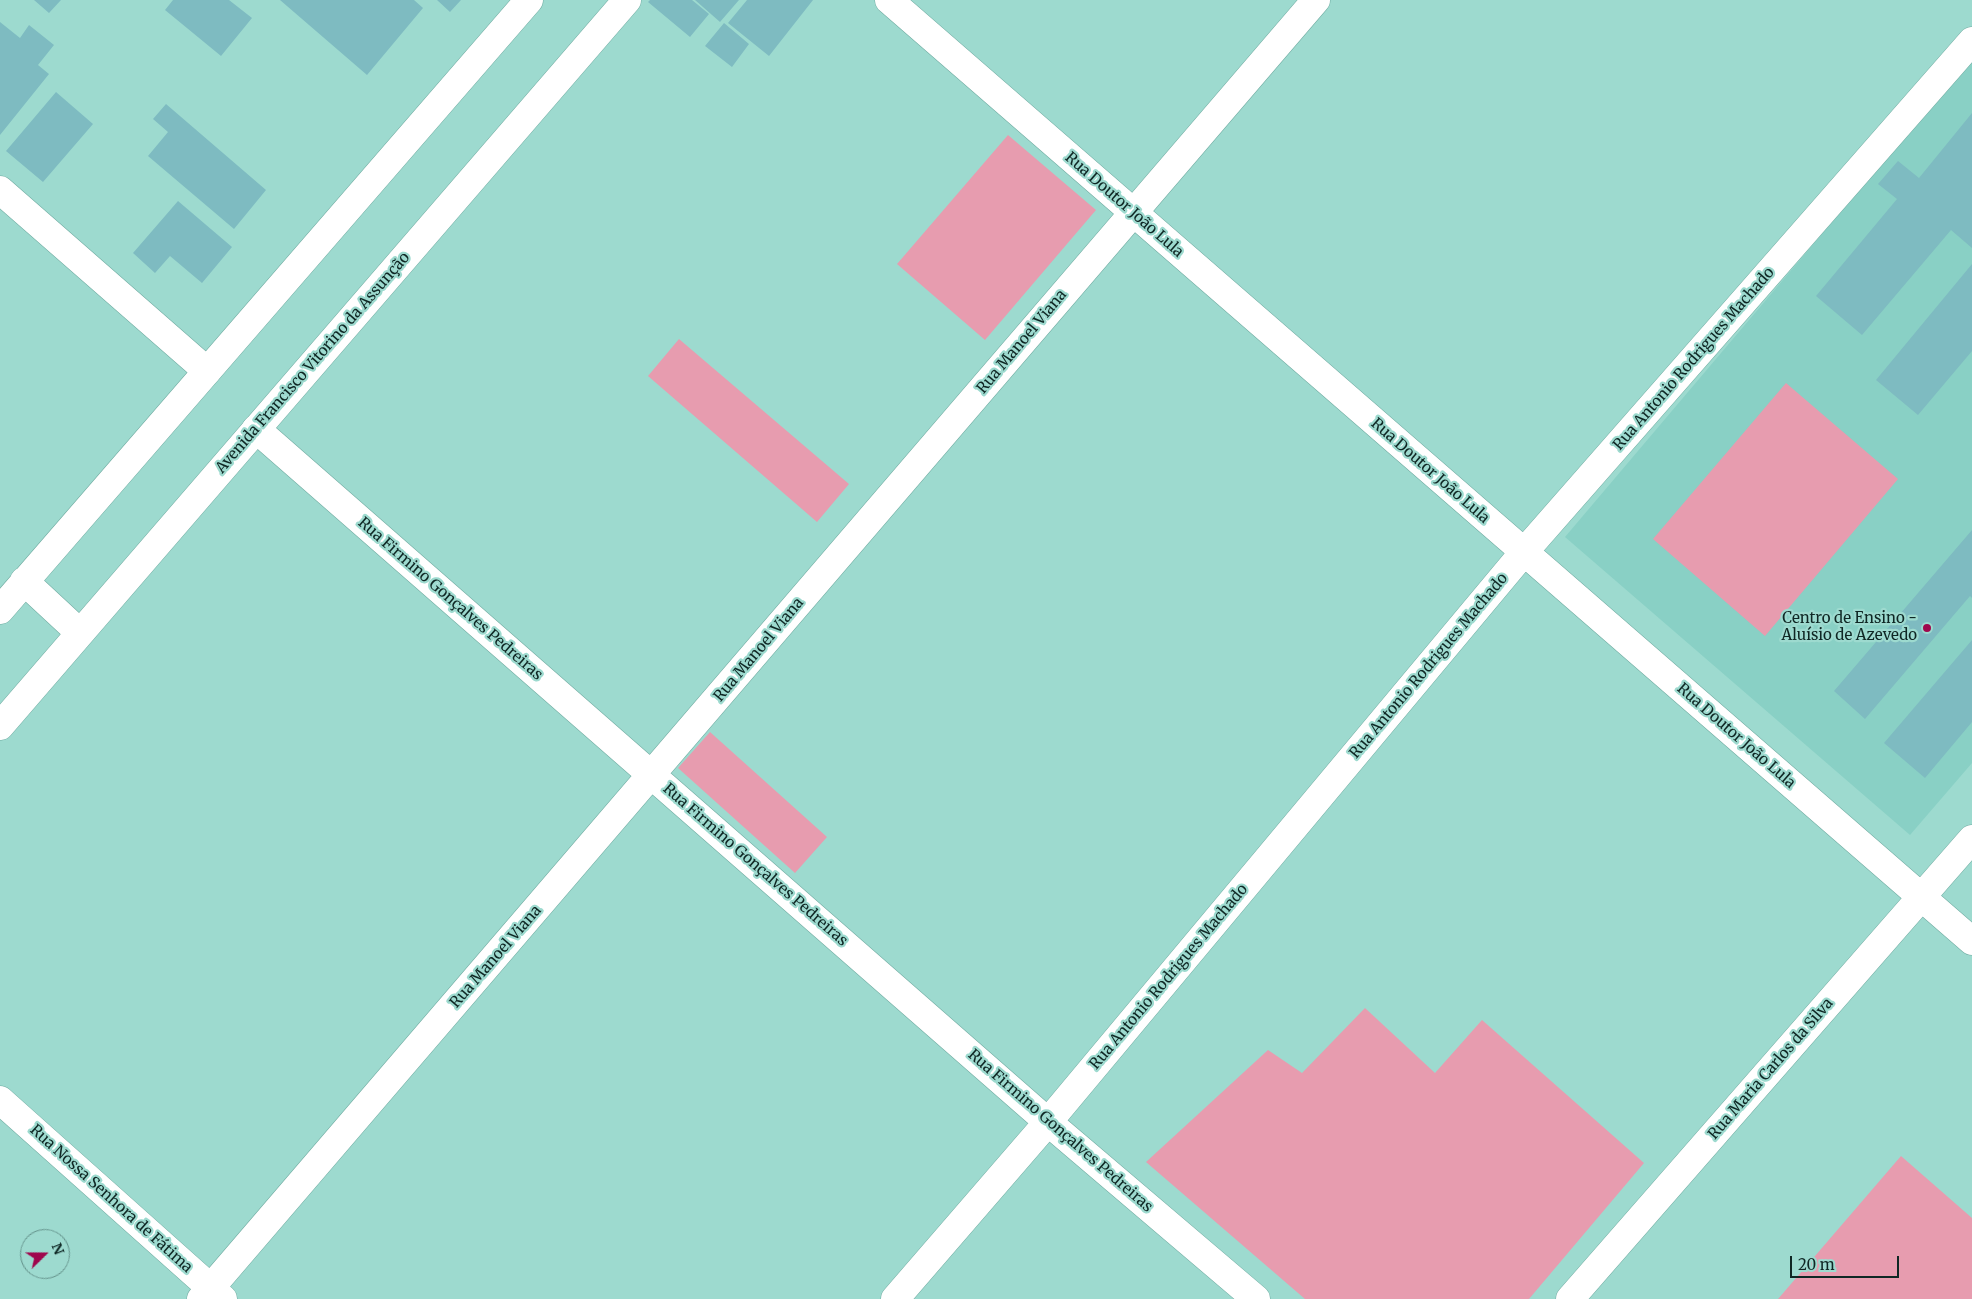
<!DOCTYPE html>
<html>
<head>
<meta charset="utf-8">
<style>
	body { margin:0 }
	#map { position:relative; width:1972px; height:1299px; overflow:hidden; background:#9ddacf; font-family:Merriweather,serif }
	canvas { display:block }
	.north { position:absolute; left:20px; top:1229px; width:50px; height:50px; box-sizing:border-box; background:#9ddacf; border:1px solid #64928b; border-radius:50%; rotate:68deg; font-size:14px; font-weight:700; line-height:20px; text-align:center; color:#0f2724 }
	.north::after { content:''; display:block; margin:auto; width:18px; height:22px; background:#9f074d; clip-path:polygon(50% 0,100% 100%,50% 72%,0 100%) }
	.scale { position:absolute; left:1790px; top:1256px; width:109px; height:22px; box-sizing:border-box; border:2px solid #0f2724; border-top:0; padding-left:6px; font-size:15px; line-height:18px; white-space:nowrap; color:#0f2724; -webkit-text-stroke:4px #9ddacf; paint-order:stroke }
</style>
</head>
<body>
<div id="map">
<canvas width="1972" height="1299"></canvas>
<div class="north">N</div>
<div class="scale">20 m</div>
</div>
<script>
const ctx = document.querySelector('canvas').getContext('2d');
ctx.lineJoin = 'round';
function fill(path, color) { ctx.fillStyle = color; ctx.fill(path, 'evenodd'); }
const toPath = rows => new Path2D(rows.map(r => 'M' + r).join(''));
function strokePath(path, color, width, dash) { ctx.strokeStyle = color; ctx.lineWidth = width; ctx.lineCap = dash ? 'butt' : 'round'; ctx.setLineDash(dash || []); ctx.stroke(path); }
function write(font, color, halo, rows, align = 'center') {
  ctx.font = font + ' Merriweather,serif'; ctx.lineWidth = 4.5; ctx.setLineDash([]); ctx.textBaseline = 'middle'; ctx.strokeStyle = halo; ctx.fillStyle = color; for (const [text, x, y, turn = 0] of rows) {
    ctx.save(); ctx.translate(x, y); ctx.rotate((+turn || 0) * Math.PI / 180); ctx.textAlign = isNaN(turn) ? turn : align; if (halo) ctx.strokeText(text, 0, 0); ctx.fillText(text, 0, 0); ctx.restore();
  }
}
const built = toPath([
	[1972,57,1972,763,1910,835,1565,537]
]);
const green = toPath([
	[1008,135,1096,210,985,340,897,264],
	[679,339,849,484,817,522,648,376],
	[1786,383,1898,479,1765,636,1653,539],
	[710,732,827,837,795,873,678,768],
	[1365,1008,1435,1073,1482,1020,1644,1163,1529,1299,1305,1299,1146,1162,1268,1050,1302,1073],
	[1901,1156,1972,1218,1972,1299,1778,1299]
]);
const building = toPath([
	[34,0,61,0,49,13],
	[173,0,229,0,252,18,221,56,165,10],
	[280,0,414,0,423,8,367,75],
	[437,0,461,0,450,12],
	[650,0,692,0,709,14,690,37,648,2],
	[695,0,739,0,720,22],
	[747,0,813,0,769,56,728,23],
	[0,22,20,38,29,25,54,45,38,65,49,74,0,135],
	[724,23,749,44,732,67,705,46],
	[56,92,93,124,43,182,6,151],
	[166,104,266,190,234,229,148,156,168,132,153,119],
	[1972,113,1972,248,1951,230,1862,335,1816,296,1897,199,1878,184,1898,161,1919,178],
	[178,201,232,247,202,283,170,256,155,273,133,253],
	[1972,264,1972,351,1918,415,1876,380],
	[1972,530,1972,598,1970,596,1865,719,1834,691],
	[1972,640,1972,722,1925,778,1884,743]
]);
const minor = toPath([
	[889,0,1972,941],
	[0,190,207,371],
	[256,429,1048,1122,1256,1299],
	[0,1100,223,1299],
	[201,1299,1316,0],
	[895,1299,1048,1122,1524,552,1972,41],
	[1570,1299,1972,839]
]);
const secondary = toPath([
	[24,581,80,633],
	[0,610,529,0],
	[0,726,627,0]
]);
const markers = [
	[1927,628,5,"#9f074d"]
];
const streetNames = [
	["Rua Doutor João Lula",1124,205,41],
	["Rua Manoel Viana",1022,342,-50],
	["Rua Antonio Rodrigues Machado",1694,359,-49],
	["Avenida Francisco Vitorino da Assunção",313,363,-49],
	["Rua Doutor João Lula",1430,471,41],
	["Rua Firmino Gonçalves Pedreiras",450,599,41],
	["Rua Manoel Viana",759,650,-50],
	["Rua Antonio Rodrigues Machado",1429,666,-50],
	["Rua Doutor João Lula",1736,736,41],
	["Rua Firmino Gonçalves Pedreiras",755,865,41],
	["Rua Manoel Viana",496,957,-49],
	["Rua Antonio Rodrigues Machado",1169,977,-50],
	["Rua Maria Carlos da Silva",1771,1069,-49],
	["Rua Firmino Gonçalves Pedreiras",1060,1131,41],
	["Rua Nossa Senhora de Fátima",111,1199,42]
];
const poiNames = [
	["Centro de Ensino -",1917,619],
	["Aluísio de Azevedo",1917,636]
];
fill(built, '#89d0c5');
fill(green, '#e79caf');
fill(building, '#7ebbc1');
strokePath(minor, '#71aca2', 29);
strokePath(secondary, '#71aca2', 29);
strokePath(minor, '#fff', 28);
strokePath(secondary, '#fff', 28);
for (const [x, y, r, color] of markers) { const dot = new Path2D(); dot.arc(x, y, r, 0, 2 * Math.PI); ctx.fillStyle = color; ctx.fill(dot); strokePath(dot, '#9ddacf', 2); }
write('15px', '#0f2724', '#9ddacf', streetNames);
write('15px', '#0f2724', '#9ddacf', poiNames, 'right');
</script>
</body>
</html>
